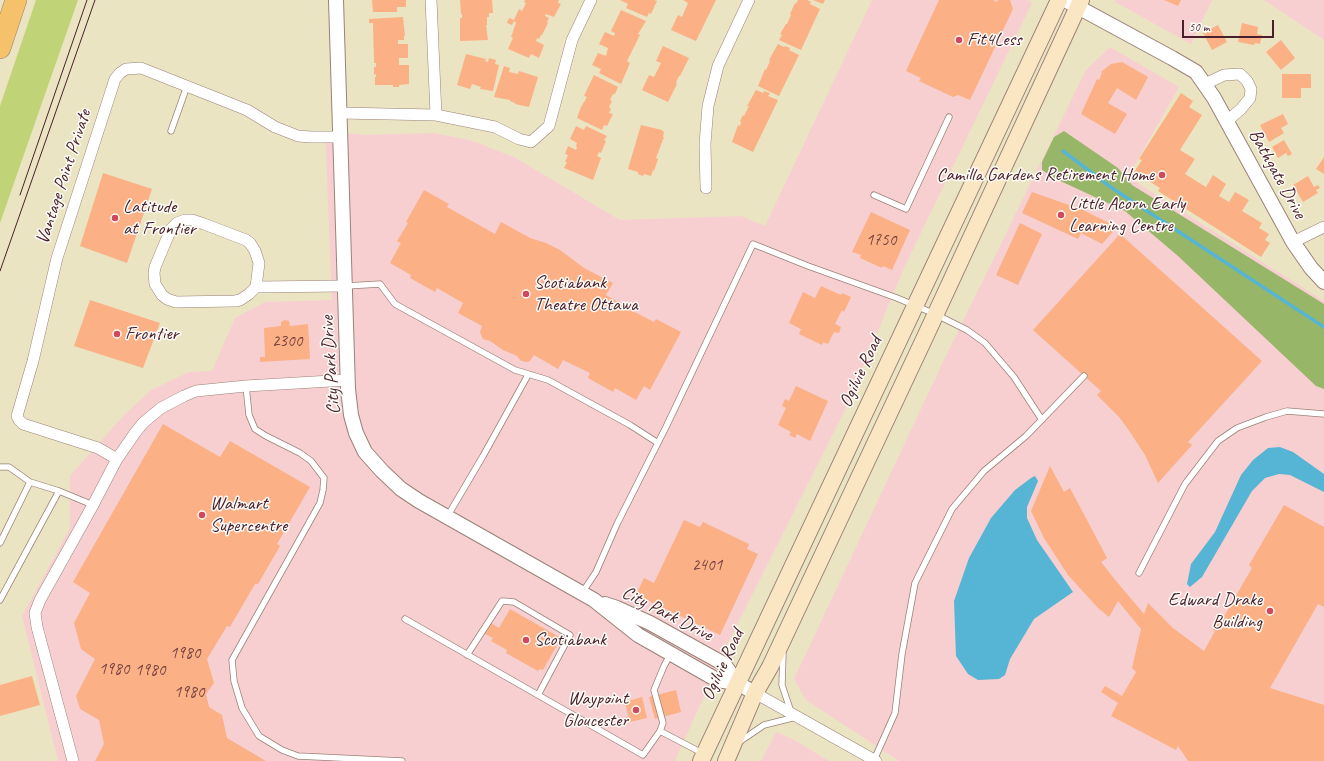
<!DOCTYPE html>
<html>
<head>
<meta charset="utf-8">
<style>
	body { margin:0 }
	#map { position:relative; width:1324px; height:761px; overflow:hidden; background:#ebe4c3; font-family:Caveat,sans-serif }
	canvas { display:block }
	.scale { position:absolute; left:1182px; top:20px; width:92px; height:18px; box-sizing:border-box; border:2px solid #4a1f2b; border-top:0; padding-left:5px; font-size:12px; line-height:14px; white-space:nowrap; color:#4a1f2b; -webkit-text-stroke:3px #fdfcf7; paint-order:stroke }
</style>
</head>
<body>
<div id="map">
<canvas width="1324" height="761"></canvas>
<div class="scale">50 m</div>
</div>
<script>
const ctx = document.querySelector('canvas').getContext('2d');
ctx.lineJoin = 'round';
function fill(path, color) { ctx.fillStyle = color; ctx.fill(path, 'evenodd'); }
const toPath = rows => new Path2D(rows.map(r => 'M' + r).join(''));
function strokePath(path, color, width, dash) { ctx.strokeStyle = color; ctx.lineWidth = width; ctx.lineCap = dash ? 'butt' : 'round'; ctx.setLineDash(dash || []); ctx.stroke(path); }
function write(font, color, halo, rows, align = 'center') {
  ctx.font = font + ' Caveat,sans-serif'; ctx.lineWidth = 3; ctx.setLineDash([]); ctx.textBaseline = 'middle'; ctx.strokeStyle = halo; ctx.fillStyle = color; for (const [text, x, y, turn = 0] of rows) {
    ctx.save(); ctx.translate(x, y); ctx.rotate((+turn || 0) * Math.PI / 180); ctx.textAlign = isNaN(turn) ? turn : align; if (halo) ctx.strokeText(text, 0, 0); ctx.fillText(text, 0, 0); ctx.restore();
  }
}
const built = toPath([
	[872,0,1027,0,1032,3,904,268,846,408,727,645,675,761,58,761,22,616,70,528,70,476,123,416,151,390,189,372,212,371,235,318,265,302,332,300,325,131,366,135,433,133,470,140,514,157,620,220,741,216,765,226],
	[1116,0,1212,0,1191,44,1115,2],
	[1264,0,1324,0,1324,40],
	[1110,47,1179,87,1128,177,1324,301,1324,761,899,761,806,700,794,679,942,364,1086,70],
	[776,732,793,739,829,761,761,761]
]);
const green = toPath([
	[36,0,78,0,0,223,0,106]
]);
const forest = toPath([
	[1064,131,1118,168,1132,185,1324,304,1324,389,1316,386,1178,256,1125,211,1056,179,1042,170,1042,162,1054,137]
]);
const water = toPath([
	[1280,447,1293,452,1324,474,1324,492,1290,475,1279,474,1265,478,1252,491,1202,577,1190,587,1187,584,1191,564,1215,532,1241,475,1253,460,1268,448],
	[1035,476,1038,481,1027,507,1027,518,1037,540,1073,592,1034,619,1010,659,1005,675,999,679,978,680,968,674,956,656,954,601,969,558,991,518,1015,490,1031,478]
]);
const stream = toPath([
	[1063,151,1112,188,1324,327]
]);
const building = toPath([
	[372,0,406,0,406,7,397,7,397,12,373,12],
	[460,0,492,0,493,13,489,13,489,17,487,17,487,25,486,25,488,40,460,41,460,18,462,18,462,14,461,14],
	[525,0,559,0,558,3,561,4,554,17,546,14,545,16,549,18,547,22,548,23,542,35,541,35,539,39,537,38,536,41,544,45,539,58,531,54,529,58,508,49,513,38,511,37,516,23,514,21,512,25,507,23,509,18,514,20,519,9,522,11,526,3,524,2],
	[620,0,654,0,657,1,651,14,649,13,647,17,626,8,628,4],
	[683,0,716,0,696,41,671,30,678,15,682,17,688,3],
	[798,0,807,0,811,2,810,4,820,9,801,50,779,40,782,35,780,34,786,24,787,24,791,15,790,14,795,3,796,4],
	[813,0,825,0,823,4],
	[939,0,993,0,997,2,998,0,1010,0,1013,9,970,100,958,95,953,97,919,81,921,78,906,71],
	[1164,0,1181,0,1178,6],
	[621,10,646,21,638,34,640,35,627,61,630,63,621,84,599,73,601,69,592,65,598,53,606,56,608,48,599,44,605,32,614,36,615,33,611,31],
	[403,17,405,36,404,36,404,40,398,40,398,44,408,44,408,58,399,58,399,65,409,65,409,84,399,85,399,87,393,87,393,85,375,85,375,77,376,77,376,74,374,75,374,67,376,67,376,63,374,63,373,23,369,23,369,19],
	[1242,23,1258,27,1257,34,1262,35,1260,44,1255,43,1254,45,1238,42],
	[1218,25,1227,42,1212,50,1203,33],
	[1281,40,1295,58,1281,70,1266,52],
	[778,44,784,47,785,46,790,48,789,50,799,55,779,96,758,86,765,69,766,70,770,61,769,60],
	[663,46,689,58,680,76,679,76,677,80,676,83,677,84,668,102,642,90,649,75,654,77,661,63,656,61],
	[466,54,486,59,485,61,488,62,489,58,496,60,495,64,499,65,493,91,480,89,481,87,472,84,470,89,457,85],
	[1122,62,1148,77,1136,100,1117,88,1108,103,1127,114,1115,134,1081,114,1097,79,1099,80,1102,73,1101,72,1111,64],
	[504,66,510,68,509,72,514,73,518,74,519,71,538,77,529,107,515,104,515,103,510,101,510,100,494,97],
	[1282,74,1311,74,1311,88,1301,88,1301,98,1282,98],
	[594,75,618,87,615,94,613,94,610,100,612,101,609,107,611,109,609,113,613,114,607,126,604,125,602,130,577,118,581,107,587,97,584,96],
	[756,90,763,93,764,91,770,93,768,96,778,100,753,152,732,142,738,125,740,126,741,122,740,121,743,115,744,116,749,106,747,106],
	[1181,93,1193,101,1189,107,1202,115,1180,150,1195,159,1185,174,1206,187,1213,175,1226,184,1219,196,1229,202,1235,192,1249,200,1242,211,1262,223,1259,228,1269,234,1265,240,1270,243,1261,257,1158,191,1160,188,1134,172,1142,160,1139,159],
	[1283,114,1288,124,1281,128,1284,133,1269,142,1260,125],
	[641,125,662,130,664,132,663,137,664,137,656,158,658,159,654,171,653,170,651,176,644,174,643,176,638,174,638,172,628,169],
	[576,126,584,130,586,126,607,136,604,140,606,141,601,153,599,152,597,156,601,158,593,180,564,168,567,162,565,162,568,155,565,154,568,146,576,150,577,147,576,146,577,143,570,139],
	[1284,140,1292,154,1288,156,1286,153,1278,158,1272,147],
	[1324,157,1324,174,1316,169],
	[103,173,152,189,127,263,80,246],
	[1308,176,1314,187,1318,185,1320,188,1316,190,1318,193,1303,202,1293,185],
	[424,190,449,204,447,207,495,234,501,222,530,238,546,243,560,250,584,268,613,283,606,295,627,307,627,308,654,322,656,319,681,332,650,390,644,386,636,400,615,388,613,392,588,378,590,373,563,360,558,369,534,355,530,361,527,362,521,361,517,356,503,350,490,341,483,339,480,332,482,326,458,313,463,303,437,288,435,292,410,278,411,275,390,263,401,243,397,241,408,223,406,222],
	[1032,192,1083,210,1117,227,1102,244,1081,233,1078,239,1022,213],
	[871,212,910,230,892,270,883,266,882,268,860,258,861,255,852,252],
	[1020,223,1042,234,1018,285,996,275],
	[1120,234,1262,361,1188,442,1192,445,1158,483,1145,455,1128,429,1119,417,1097,395,1101,391,1033,330],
	[821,286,841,295,842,293,851,297,844,312,842,310,835,324,841,327,839,333,834,332,828,344,823,342,822,345,799,334,801,329,789,323,803,292,815,298],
	[90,300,160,323,143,368,74,346],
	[285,320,289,321,290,326,308,324,310,359,260,362,260,357,265,357,264,328,281,326,281,322],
	[796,386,828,401,810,441,797,434,795,438,789,435,791,432,778,425,786,408,782,406,785,399,789,401],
	[163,424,220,457,230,441,310,487,277,544,280,546,258,584,255,584,230,627,227,626,207,659,214,683,206,694,209,707,222,715,227,738,266,761,95,761,104,744,99,720,80,709,76,696,95,659,81,649,74,623,90,593,73,582],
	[1050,466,1064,492,1070,488,1107,558,1101,562,1116,581,1144,614,1148,603,1173,628,1204,651,1215,631,1213,630,1219,619,1222,620,1252,568,1249,565,1284,505,1324,527,1324,607,1318,604,1270,688,1324,705,1324,761,1188,761,1178,746,1176,750,1111,716,1118,703,1101,692,1105,686,1122,696,1136,672,1132,668,1141,629,1118,601,1109,617,1098,608,1068,575,1044,538,1031,511],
	[684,520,700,527,703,522,749,544,747,549,758,554,720,635,636,595,644,578,654,583],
	[510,609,561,638,543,670,540,669,538,671,506,653,507,650,491,641,493,638,485,634,491,623,499,628],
	[32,676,40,705,0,716,0,685],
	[676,690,681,712,655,719,649,697],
	[642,697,647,718,630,722,625,702]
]);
const service = toPath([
	[171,131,187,86],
	[874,195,906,209,949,117],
	[346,286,380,284,395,304,515,370,548,380,630,425,658,443],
	[246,386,249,415,255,429,266,436,300,453,311,461,324,478,323,490,320,503,232,660,234,681,242,708,259,736,282,750,298,756,402,761],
	[0,467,9,467,30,482,59,491,93,505],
	[447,517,483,456,528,375],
	[0,543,30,482],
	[1139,573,1185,484,1218,441,1237,428,1266,417,1287,411,1324,414],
	[582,593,596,572,617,524,666,427,753,244,808,266,897,298,935,314,967,330,985,343,1014,377,1042,420],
	[0,600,59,491],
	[405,619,643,755,660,731,704,754],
	[783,654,782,685,791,712],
	[467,655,502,601,514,602,570,635,538,695],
	[660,731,663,723,654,690,664,666,670,655],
	[739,742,764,725,796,717],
	[874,760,895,713,902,654,915,583,952,509,984,471,1026,436,1084,376]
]);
const minor = toPath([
	[431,0,436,115],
	[1205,84,1224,75,1240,74,1247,81,1251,89,1250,98,1241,109,1227,121],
	[340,113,436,115,495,127,519,139,531,142,549,126,572,40,591,0],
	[706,188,705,144,708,106,718,66,749,0],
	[185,220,192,220,204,224,246,240,250,243,255,251,259,263,256,287,249,294,240,300,235,301,176,302,167,299,162,295,155,284,154,273,155,267,171,229,177,223,185,220],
	[1293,242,1324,227],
	[256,287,345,286],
	[117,459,98,448,23,424,19,420,17,416,33,361,57,258,115,79,120,73,126,69,141,68,247,110,275,127,298,136,311,137,341,137],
	[755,693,876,761],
	[73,761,37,627,35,613,40,600,93,505,117,459,135,433,143,423,161,408,184,396,196,391,246,386,348,380]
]);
const tertiary = toPath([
	[336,0,348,389,351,415,356,433,365,452,382,471,401,489,419,501,594,600,638,635,717,680,737,683,755,693],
	[1065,0,1172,58,1196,72,1214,98,1293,242,1311,268,1324,282],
	[605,604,617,608,650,623,724,664,737,683]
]);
const secondary = toPath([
	[701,761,1059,0],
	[726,761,755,693,770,667,926,335,1081,0]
]);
const motorway = toPath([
	[0,48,16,0]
]);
const tram = toPath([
	[20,195,87,0],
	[0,271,95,0]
]);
const markers = [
	[959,40,4,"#d1495b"],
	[1162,175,4,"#d1495b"],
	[1061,215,4,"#d1495b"],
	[115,218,4,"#d1495b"],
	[526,294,4,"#d1495b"],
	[117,334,4,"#d1495b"],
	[202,515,4,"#d1495b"],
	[1270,611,4,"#d1495b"],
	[526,640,4,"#d1495b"],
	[636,710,4,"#d1495b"]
];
const numberNames = [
	["1750",881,241],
	["2300",287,342],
	["2401",707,566],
	["1980",185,654],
	["1980",114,670],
	["1980",150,671],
	["1980",189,693]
];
const poiNames = [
	["Fit4Less",967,40],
	["Camilla Gardens Retirement Home",1154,175,"right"],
	["Little Acorn Early",1069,204],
	["Learning Centre",1069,226],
	["Latitude",123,207],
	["at Frontier",123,229],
	["Scotiabank",534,283],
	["Theatre Ottawa",534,305],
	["Frontier",125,334],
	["Walmart",210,504],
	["Supercentre",210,526],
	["Edward Drake",1262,600,"right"],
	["Building",1262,622,"right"],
	["Scotiabank",534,640],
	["Waypoint",628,699,"right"],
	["Gloucester",628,721,"right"]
];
const streetNames = [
	["Bathgate Drive",1277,174,61],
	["Vantage Point Private",64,177,-72],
	["City Park Drive",331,365,-94],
	["Ogilvie Road",861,372,-65],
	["City Park Drive",667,614,27],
	["Ogilvie Road",723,665,-65]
];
fill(built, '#f7cfd1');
fill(green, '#c0d477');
fill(forest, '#98b668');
fill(water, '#56b5d4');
strokePath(stream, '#56b5d4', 3.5);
fill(building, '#fbb085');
strokePath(service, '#9a8277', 7);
strokePath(minor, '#9a8277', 12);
strokePath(tertiary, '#9a8277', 16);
strokePath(secondary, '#9a8277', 18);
strokePath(motorway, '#9a8277', 22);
strokePath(service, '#fff', 5.5);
strokePath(minor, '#fff', 11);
strokePath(tertiary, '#fff', 14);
strokePath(secondary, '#fbe6c4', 16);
strokePath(motorway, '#f6c16b', 21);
strokePath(tram, '#4a1f2b', 1);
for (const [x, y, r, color] of markers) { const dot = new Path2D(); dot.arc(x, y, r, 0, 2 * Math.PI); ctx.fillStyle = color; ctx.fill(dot); strokePath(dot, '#fdfcf7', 1.5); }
write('17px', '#764342', null, numberNames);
write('19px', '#4a1f2b', '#fdfcf7', poiNames, 'left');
write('19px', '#4a1f2b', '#fdfcf7', streetNames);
</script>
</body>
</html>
